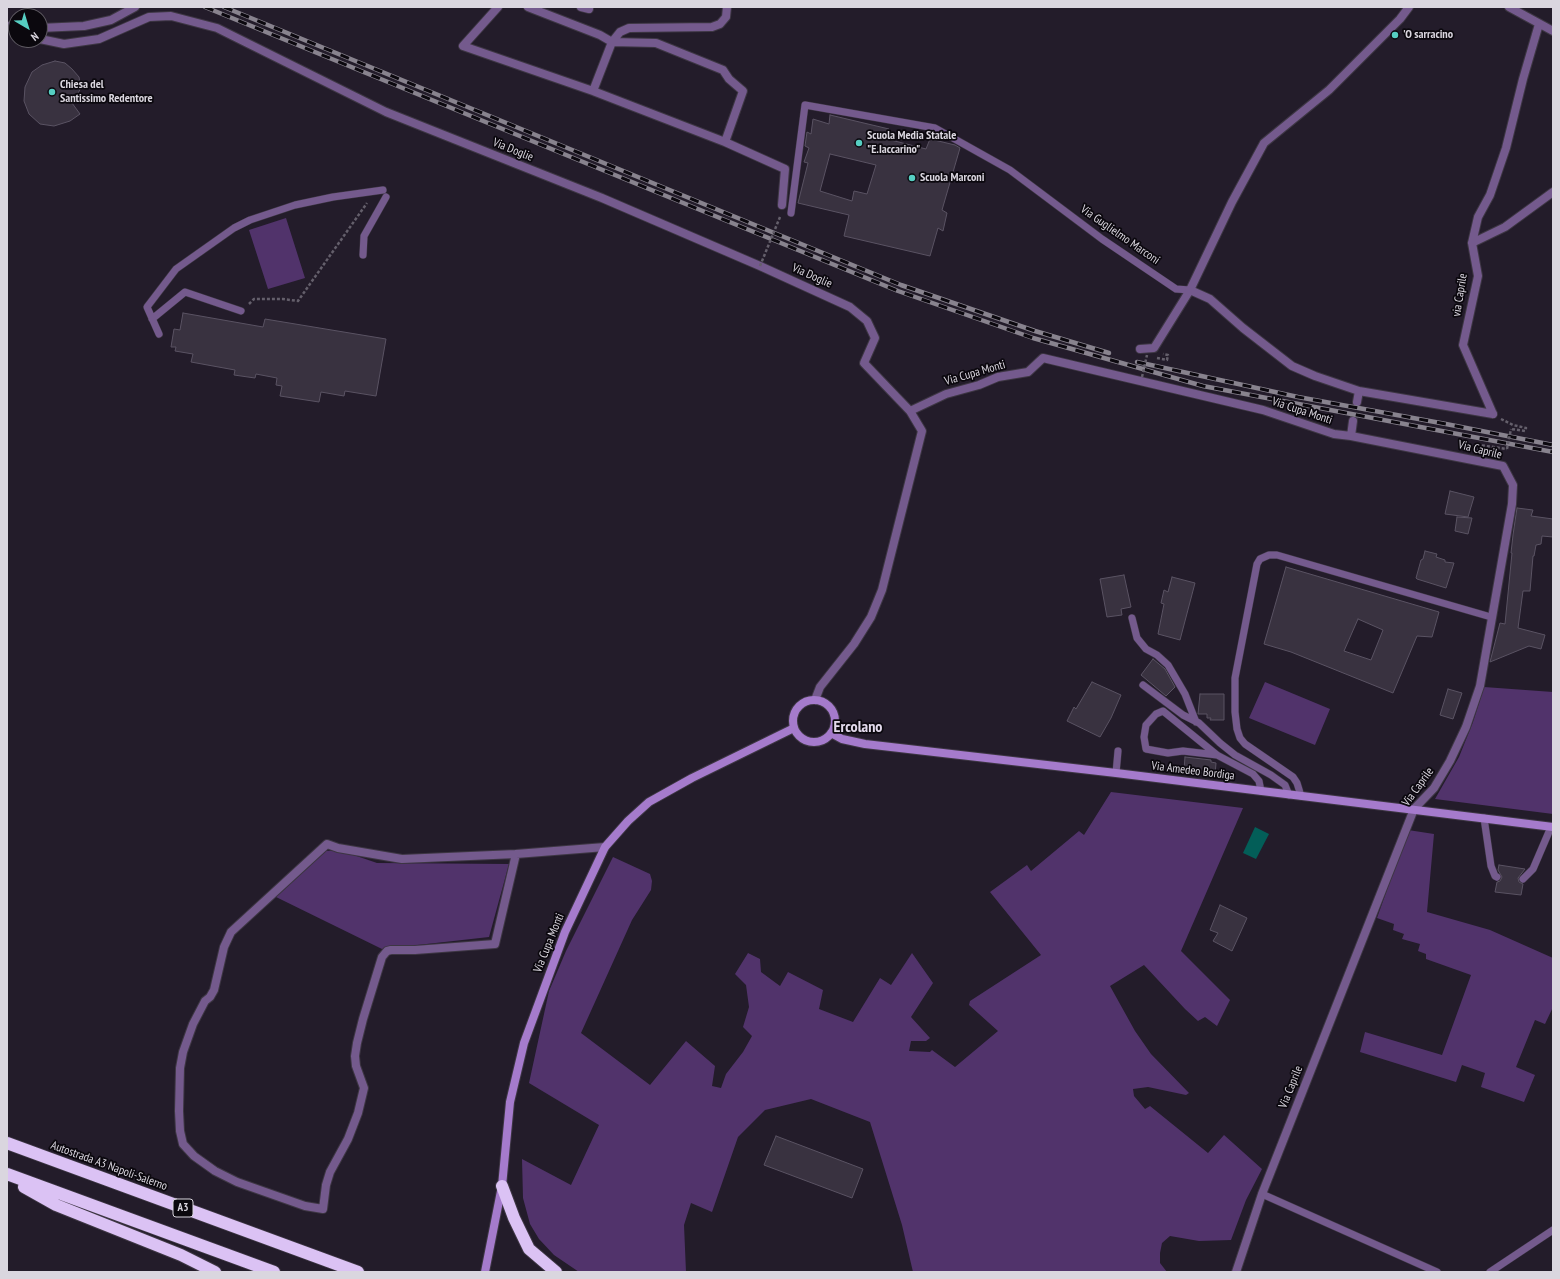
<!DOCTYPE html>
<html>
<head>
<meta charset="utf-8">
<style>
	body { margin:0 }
	#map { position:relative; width:1560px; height:1279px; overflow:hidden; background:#231c2a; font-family:"PT Sans Narrow",sans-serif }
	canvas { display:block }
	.frame { position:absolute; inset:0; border:8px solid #dad6df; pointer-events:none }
	.north { position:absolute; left:8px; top:8px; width:40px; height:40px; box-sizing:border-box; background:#0b080e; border:1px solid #5e5a62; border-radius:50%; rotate:142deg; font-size:11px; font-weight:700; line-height:16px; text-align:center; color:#dad6df }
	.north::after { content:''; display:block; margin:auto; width:14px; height:18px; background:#56cec2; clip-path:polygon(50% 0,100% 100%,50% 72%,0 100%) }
</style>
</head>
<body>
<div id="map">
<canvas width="1560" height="1279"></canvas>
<div class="frame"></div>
<div class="north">N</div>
</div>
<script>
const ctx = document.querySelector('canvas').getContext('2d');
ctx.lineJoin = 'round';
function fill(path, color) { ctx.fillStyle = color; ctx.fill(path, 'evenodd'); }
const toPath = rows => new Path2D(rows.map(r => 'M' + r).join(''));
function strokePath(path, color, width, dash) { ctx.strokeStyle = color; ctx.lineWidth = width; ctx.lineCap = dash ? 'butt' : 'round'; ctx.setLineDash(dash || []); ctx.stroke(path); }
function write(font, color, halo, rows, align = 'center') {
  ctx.font = font + ' "PT Sans Narrow",sans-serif'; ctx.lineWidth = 3.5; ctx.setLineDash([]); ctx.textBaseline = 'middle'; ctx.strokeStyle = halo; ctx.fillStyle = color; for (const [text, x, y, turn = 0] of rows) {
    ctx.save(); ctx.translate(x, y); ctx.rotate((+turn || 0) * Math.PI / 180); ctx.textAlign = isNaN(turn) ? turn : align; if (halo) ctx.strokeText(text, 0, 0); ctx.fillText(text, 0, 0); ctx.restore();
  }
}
const green = toPath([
	[286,218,305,278,268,289,249,230],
	[1265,682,1330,709,1315,745,1249,718],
	[1484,687,1553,692,1553,814,1435,799,1459,757,1473,722],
	[1111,792,1243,808,1181,951,1230,1000,1217,1026,1205,1017,1198,1021,1185,1009,1144,965,1110,986,1135,1031,1151,1054,1189,1093,1186,1095,1148,1087,1133,1089,1134,1096,1145,1109,1150,1106,1208,1153,1224,1135,1262,1169,1246,1200,1231,1240,1199,1241,1170,1236,1162,1243,1160,1253,1160,1263,1167,1272,913,1272,902,1225,870,1122,811,1099,765,1110,738,1137,712,1212,691,1203,684,1225,686,1272,579,1272,554,1255,539,1239,530,1224,523,1198,522,1159,571,1185,599,1125,529,1083,549,991,566,951,613,857,650,874,652,881,651,890,632,920,581,1033,650,1085,686,1041,715,1066,712,1086,721,1088,726,1074,743,1052,752,1036,743,1027,749,1007,746,985,735,974,748,953,760,959,761,972,780,986,788,972,823,990,819,1009,853,1022,880,978,891,985,912,953,933,983,911,1017,930,1038,926,1041,911,1041,909,1051,930,1052,932,1050,955,1067,998,1031,969,1005,970,1001,1041,955,990,892,1027,865,1031,871,1079,831,1084,835],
	[1408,830,1434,834,1427,912,1490,930,1553,958,1553,1007,1545,1024,1535,1020,1516,1067,1535,1075,1524,1102,1481,1087,1485,1073,1462,1065,1456,1082,1360,1052,1365,1032,1442,1055,1471,975,1426,959,1426,954,1418,951,1420,944,1402,939,1404,934,1393,930,1394,924,1377,918],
	[339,850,377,863,509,864,489,937,382,949,276,897,326,851]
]);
const water = toPath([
	[1255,827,1269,834,1256,859,1243,853]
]);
const building = toPath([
	[55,61,65,63,72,69,79,77,81,88,72,103,80,114,70,121,54,126,40,124,29,114,24,101,25,87,32,72,42,65,55,61],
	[830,115,889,129,887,139,926,149,930,139,955,145,960,148,942,210,947,213,943,231,938,228,930,256,844,236,849,215,798,203,808,163,804,162,809,148,805,146,807,132,811,134,813,119,829,124,830,115],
	[830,154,876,165,867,194,854,191,852,201,820,191,830,154],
	[183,313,263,327,265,319,386,339,376,396,345,391,344,396,321,392,319,402,280,396,282,386,276,385,277,378,256,374,255,378,234,375,235,370,191,362,193,354,175,351,176,347,171,347,174,329,180,330,183,313],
	[1450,491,1474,497,1468,517,1445,514,1450,491],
	[1517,508,1533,510,1531,516,1553,519,1553,537,1542,536,1541,544,1536,545,1534,556,1533,556,1530,591,1523,591,1518,628,1545,635,1541,649,1529,646,1490,662,1500,623,1505,624,1512,553,1511,553,1513,535,1517,508],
	[1457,517,1472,518,1468,534,1455,531,1457,517],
	[1425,551,1437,554,1436,557,1445,560,1445,562,1454,563,1446,588,1417,579,1416,578,1421,560,1423,559,1425,551],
	[1286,567,1439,612,1432,637,1417,636,1393,693,1291,652,1264,644,1286,567],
	[1358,619,1383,630,1371,660,1344,651,1358,619],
	[1124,575,1131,607,1121,609,1122,615,1107,617,1100,579,1124,575],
	[1172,577,1195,583,1180,640,1158,634,1164,604,1161,603,1164,590,1168,592,1172,577],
	[1153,659,1165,669,1175,687,1166,696,1141,675,1153,659],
	[1092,682,1121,695,1111,718,1100,737,1067,721,1074,707,1076,709,1092,682],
	[1448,689,1462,693,1453,719,1440,715,1448,689],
	[1200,694,1224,694,1224,720,1210,720,1211,718,1207,718,1207,714,1198,714,1200,694],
	[1185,757,1211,760,1211,762,1216,763,1215,775,1184,770,1185,757],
	[1499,865,1525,869,1518,878,1519,882,1523,884,1521,895,1495,892,1497,882,1500,881,1502,877,1498,870,1499,865],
	[1220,905,1247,918,1232,951,1213,941,1218,933,1210,930,1220,905],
	[776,1136,863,1169,852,1198,764,1165,776,1136]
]);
const streetTunnel = toPath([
	[1353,421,1357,402]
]);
const path = toPath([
	[249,304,254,299,283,299,298,301,367,203],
	[1157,358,1167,360,1168,355,1163,354],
	[1501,419,1513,425,1526,428,1525,431,1511,429],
	[1478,452,1479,445,1507,449]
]);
const lane = toPath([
	[791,213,805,105,935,128,1010,170,1102,239,1176,289,1190,290],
	[363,255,364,236,386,197],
	[152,319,185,292,241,311],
	[159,334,147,307,176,269,234,228,250,220,295,205,333,197,383,190],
	[1132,618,1137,638,1146,649,1157,655,1168,665,1185,694,1196,722],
	[1143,685,1183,715,1199,723,1220,743,1235,755,1271,775,1285,785,1289,795],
	[1217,755,1183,751,1168,753,1146,749,1144,737,1146,725,1156,714,1163,711,1217,755,1253,774,1259,781,1261,791],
	[1116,773,1118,751],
	[1301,796,1297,783,1293,777,1245,744,1240,738,1237,729,1235,712,1235,678,1257,564,1260,559,1269,555,1277,555,1491,617],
	[1484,818,1491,866,1495,876,1497,877],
	[1523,879,1533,869,1551,827],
	[1262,1194,1437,1272],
	[1490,1272,1553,1230]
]);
const street = toPath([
	[498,7,463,46,593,91,725,142,785,169,782,205],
	[528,7,600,35,612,42,656,43,723,70,729,79,743,91,725,142],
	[581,7,589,9,589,7],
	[1509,7,1553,31],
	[7,26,16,28],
	[40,28,84,26,111,20,135,7],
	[40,39,64,44,99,39,149,17,171,16,217,28,386,112,602,198,760,266,850,307,867,321,875,338,864,363,910,411,922,431,882,590,871,617,854,644,820,687,815,700],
	[593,91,612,42,620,32,629,28,712,27,720,24,726,17,727,7],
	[1472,243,1505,227,1553,192],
	[1190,290,1210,299,1243,328,1292,366,1315,376,1359,391,1493,414],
	[1140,349,1154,348,1190,290,1232,202,1264,143,1329,90,1400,19,1409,7],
	[1357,402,1359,391],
	[910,411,946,394,979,385,998,377,1028,372,1043,358,1263,410,1334,434,1351,436],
	[1493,414,1463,345,1478,276,1472,243,1478,217,1490,195,1506,148,1523,79,1539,24],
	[516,854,495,944,415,950,391,950,387,951,382,957,363,1019,357,1043,355,1056,356,1066,364,1088,358,1113,348,1139,330,1172,326,1185,323,1209,305,1206,237,1182,215,1171,194,1156,183,1144,180,1131,179,1111,180,1068,183,1052,193,1024,205,1001,210,997,214,990,224,947,231,932,327,844,338,848,402,859,516,854,605,847],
	[1236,1272,1262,1194,1414,809,1434,788,1450,761,1466,727,1480,686,1512,504,1513,485,1503,466,1351,436,1353,421]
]);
const secondary = toPath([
	'793 721a21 21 0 1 1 42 0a21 21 0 1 1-42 0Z',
	[831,733,842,739,865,744,1116,773,1553,827],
	[485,1272,502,1186,510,1102,524,1043,565,932,605,847,628,821,649,802,692,778,794,728]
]);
const highway = toPath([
	[7,1143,358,1272],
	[7,1174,274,1272],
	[502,1186,514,1218,529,1249,556,1272],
	[24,1187,56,1205,181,1255,215,1272]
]);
const rail = toPath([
	[205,7,898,291,1033,338,1203,386,1553,452],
	[224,7,901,285,1035,331,1109,353],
	[1137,362,1298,397,1446,424,1553,445]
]);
const pathBridge = toPath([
	[760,266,780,217],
	[1142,377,1147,355],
	[1507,449,1511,429]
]);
const markers = [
	[1395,35,4,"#56cec2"],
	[52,92,4,"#56cec2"],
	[859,143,4,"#56cec2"],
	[912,178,4,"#56cec2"]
];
const shields = [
	[183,1208,20]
];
const shieldNames = [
	["A3",183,1208]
];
const poiNames = [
	["'O sarracino",1403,35],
	["Chiesa del",60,85],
	["Santissimo Redentore",60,99],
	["Scuola Media Statale",867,136],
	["\"E.Iaccarino\"",867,150],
	["Scuola Marconi",920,178]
];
const streetNames = [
	["Via Doglie",513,150,22],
	["Via Guglielmo Marconi",1120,235,35],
	["Via Doglie",812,276,24],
	["via Caprile",1460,295,-81],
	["Via Cupa Monti",975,373,-16],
	["Via Cupa Monti",1302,411,18],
	["Via Caprile",1480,450,14],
	["Via Amedeo Bordiga",1193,771,7],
	["Via Caprile",1418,787,-54],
	["Via Cupa Monti",549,943,-68],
	["Via Caprile",1291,1087,-68],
	["Autostrada A3 Napoli-Salerno",109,1166,20]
];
const districtNames = [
	["Ercolano",858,727]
];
fill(green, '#51336b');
fill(water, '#035e58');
fill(building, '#393240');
strokePath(building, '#5a5363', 1);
strokePath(streetTunnel, '#3e3845', 8, [8, 4]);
strokePath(lane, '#3d3643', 8);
strokePath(street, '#3d3643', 10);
strokePath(secondary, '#3d3643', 10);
strokePath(highway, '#3d3643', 14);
strokePath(path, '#645f6b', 2.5, [3, 2]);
strokePath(lane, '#745a8d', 7);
strokePath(street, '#745a8d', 8);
strokePath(secondary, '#a57bcc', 8);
strokePath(highway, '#dbc2f4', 12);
strokePath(rail, '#88838e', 4.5);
strokePath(rail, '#0b080e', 3, [9]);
strokePath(pathBridge, '#645f6b', 2.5, [3, 2]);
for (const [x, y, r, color] of markers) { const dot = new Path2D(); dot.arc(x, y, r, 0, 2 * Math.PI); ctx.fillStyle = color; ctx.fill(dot); strokePath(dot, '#0b080e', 1.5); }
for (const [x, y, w] of shields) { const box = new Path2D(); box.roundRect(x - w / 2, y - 9, w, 18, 3); ctx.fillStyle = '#0b080e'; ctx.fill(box); strokePath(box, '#dad6df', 1); }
write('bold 11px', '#dad6df', null, shieldNames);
write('bold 12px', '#dad6df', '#0b080e', poiNames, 'left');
write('12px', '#dad6df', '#0b080e', streetNames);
write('bold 16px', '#e3daec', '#0b080e', districtNames);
</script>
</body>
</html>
